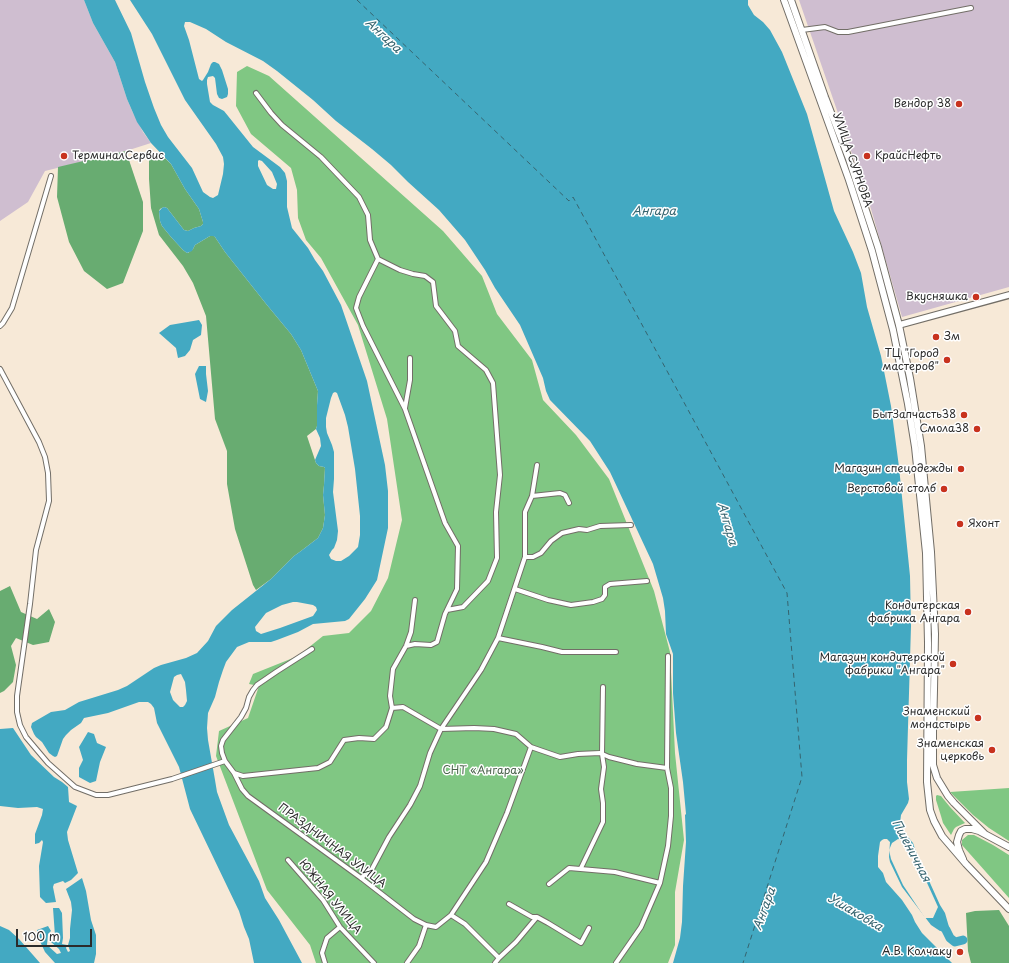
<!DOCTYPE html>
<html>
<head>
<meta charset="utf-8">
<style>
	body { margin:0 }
	#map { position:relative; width:1009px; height:963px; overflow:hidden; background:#f7e9d7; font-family:"Playpen Sans",sans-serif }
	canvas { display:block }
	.scale { position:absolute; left:16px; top:929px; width:76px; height:18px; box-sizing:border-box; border:2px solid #2b2b2b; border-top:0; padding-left:5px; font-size:12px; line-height:14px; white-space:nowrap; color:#2b2b2b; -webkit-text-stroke:3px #fff; paint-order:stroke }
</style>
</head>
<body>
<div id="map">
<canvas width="1009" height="963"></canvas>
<div class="scale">100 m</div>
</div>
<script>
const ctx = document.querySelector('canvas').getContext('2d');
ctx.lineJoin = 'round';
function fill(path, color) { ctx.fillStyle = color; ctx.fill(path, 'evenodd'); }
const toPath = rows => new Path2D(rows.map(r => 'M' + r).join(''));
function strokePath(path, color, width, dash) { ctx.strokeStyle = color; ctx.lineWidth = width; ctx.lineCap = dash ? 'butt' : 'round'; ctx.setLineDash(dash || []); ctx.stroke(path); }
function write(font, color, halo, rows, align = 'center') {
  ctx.font = font + ' "Playpen Sans",sans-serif'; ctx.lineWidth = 3; ctx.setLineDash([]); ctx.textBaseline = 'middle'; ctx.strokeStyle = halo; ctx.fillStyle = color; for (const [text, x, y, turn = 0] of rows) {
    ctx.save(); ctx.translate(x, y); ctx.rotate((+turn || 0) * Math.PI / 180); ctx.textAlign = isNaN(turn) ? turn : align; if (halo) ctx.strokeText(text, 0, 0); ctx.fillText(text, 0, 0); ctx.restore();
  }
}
const industrial = toPath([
	[0,0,84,0,93,23,115,62,127,99,133,113,143,132,151,143,126,151,45,171,28,202,0,221],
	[799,0,1009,0,1009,287,902,317,871,209]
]);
const green = toPath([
	[247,66,269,76,443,231,482,276,497,314,532,360,543,400,576,435,609,479,654,591,670,652,675,753,684,840,675,892,675,945,668,963,316,963,310,945,267,890,216,756,219,731,248,718,259,686,249,684,253,674,298,656,323,636,349,633,371,611,388,578,402,520,387,419,358,325,321,258,306,240,298,218,297,190,291,168,251,134,236,106,237,72],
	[1009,788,1009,841,989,828,973,815,950,792],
	[937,795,941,796,950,807,965,823,956,827,954,829,951,835,943,823,941,816,936,800,936,796],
	[968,835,974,835,993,845,1009,855,1009,898,962,845,962,840]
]);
const forest = toPath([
	[126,151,143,202,143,231,123,283,107,289,84,271,69,242,57,197,58,167],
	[161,154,171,164,185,189,199,209,203,222,203,224,201,226,194,228,188,231,184,230,167,208,164,207,160,209,159,211,160,221,162,226,171,237,183,250,187,253,188,253,193,249,195,245,210,236,214,236,215,237,225,252,267,305,291,334,301,350,318,391,317,405,317,426,316,429,307,436,316,463,319,466,324,467,325,468,324,485,323,495,325,515,323,528,318,538,301,551,294,556,271,579,256,590,253,585,235,529,227,484,227,451,215,419,206,316,193,283,183,266,159,235,151,208,149,179,149,158],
	[10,586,21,612,37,619,49,609,55,622,49,642,33,645,16,638,11,646,16,665,13,682,4,691,0,693,0,591],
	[999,910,1009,926,1009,963,971,963,968,951,966,913,975,911]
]);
const water = toPath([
	[84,0,115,0,131,33,145,82,154,108,161,125,168,137,192,168,203,192,210,197,213,198,218,195,223,174,224,164,223,157,216,144,185,100,152,34,130,0,748,0,748,5,754,15,763,22,770,30,782,52,807,114,834,211,853,252,861,273,867,307,881,356,891,406,899,467,910,576,911,626,907,760,907,782,909,799,908,803,901,815,900,823,901,830,904,835,908,837,913,843,916,852,940,905,945,913,949,927,946,930,940,931,931,925,902,887,890,862,889,857,890,842,887,839,884,839,882,840,880,842,878,856,878,867,883,873,886,882,902,900,912,915,915,922,922,933,952,963,673,963,680,938,682,922,683,886,686,842,685,815,686,814,683,782,676,733,673,693,673,654,666,634,665,611,663,598,653,564,610,472,590,441,550,400,546,391,543,378,520,325,495,288,485,270,465,240,439,210,408,182,391,165,372,149,336,121,313,100,277,71,263,61,226,42,206,29,190,22,185,22,184,26,189,40,199,79,202,81,203,80,208,72,211,64,213,62,215,62,219,64,222,70,228,89,228,94,227,97,222,99,219,98,217,94,215,78,213,76,208,77,207,80,207,84,210,102,213,105,224,111,253,147,280,167,285,173,287,181,287,207,292,228,308,248,315,260,323,271,341,305,367,381,385,465,388,491,388,528,377,580,365,599,349,619,345,621,313,624,298,632,277,640,271,642,249,642,237,647,226,662,223,670,219,682,215,697,208,713,207,728,208,740,215,780,217,792,229,825,259,881,265,898,279,920,302,963,254,963,249,939,244,927,239,911,190,809,179,767,157,723,154,708,151,704,148,702,139,702,108,713,84,718,81,723,71,730,66,735,63,739,57,756,55,757,53,756,49,753,42,742,36,737,34,734,31,727,32,723,51,712,65,710,79,702,118,690,127,686,154,668,161,665,186,658,197,653,208,641,216,626,232,610,271,579,294,556,301,551,318,538,323,528,325,515,323,495,324,485,325,468,324,467,319,466,316,463,315,460,321,446,320,438,316,429,317,426,317,405,318,391,301,350,291,334,267,305,225,252,215,237,213,236,210,236,195,245,192,251,187,253,183,250,171,237,162,226,160,221,159,211,162,208,164,207,167,208,184,230,188,231,194,228,201,226,203,224,203,222,199,209,185,189,171,164,151,143,137,122,127,99,115,62,93,23],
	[259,160,262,161,272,172,277,184,276,189,273,189,267,185,258,166,258,161],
	[335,392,337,393,345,415,348,427,355,469,360,516,360,535,358,547,349,556,341,561,336,561,331,559,329,555,332,550,334,548,337,540,338,531,333,492,334,479,334,452,332,445,327,433,326,427,326,418,331,398,333,393],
	[293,602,297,602,313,605,316,607,317,610,313,616,280,628,261,634,256,631,255,627,266,613,282,605],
	[181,674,185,682,186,690,187,701,185,705,183,707,180,707,173,700,170,692,174,677,177,675],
	[199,320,202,325,201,335,193,340,190,350,185,356,178,358,176,348,159,333,170,325],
	[199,366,206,366,206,374,208,391,206,402,200,399,195,374],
	[13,728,31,755,54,777,62,782,68,787,69,802,77,806,67,832,68,840,78,873,71,880,65,883,63,881,54,884,53,887,56,902,46,903,40,897,39,866,43,842,42,840,39,843,35,844,35,834,42,815,43,809,37,807,18,808,0,806,0,729],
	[88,732,94,734,97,743,106,747,100,762,96,781,90,783,79,777,79,768,83,760,79,747],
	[82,878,86,891,91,920,96,935,96,954,94,963,55,963,45,952,37,935,37,930,48,926,51,931,48,934,47,945,57,954,61,953,59,949,51,942,51,938,55,936,53,908,59,908,62,913,63,938,62,944,67,945,66,948,68,952,70,951,68,945,70,938,70,929,72,910,71,902,66,889],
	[0,926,9,930,19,939,40,963,0,963]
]);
const pier = toPath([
	[898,839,908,841,938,907,933,918,925,918,903,885,891,859,889,850,892,843]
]);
const river = toPath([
	[939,921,946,930,950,938,955,942,963,940]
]);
const ferry = toPath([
	[357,0,569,201,573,197,787,593,802,777,743,963]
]);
const street = toPath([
	[802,30,825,27,838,32,848,32,971,8],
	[256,93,271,113,282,125,321,157,359,197,368,215,370,240,378,259,359,297,356,308,363,326,405,409,445,523,458,546,457,589,445,614,437,642,431,645,415,644,406,646],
	[378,259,400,270,413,274,425,276,433,282,436,306,455,331,458,346,486,370,493,383,500,475,496,512,497,558,488,581,463,607,447,610],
	[0,326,3,323,12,308,51,176],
	[0,369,39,442,45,457,48,473,49,501,36,550,30,604,17,696,17,712,20,725,26,737,48,763,75,787,96,795,108,795,172,779,225,761,234,773,243,776,318,768,330,762,344,740,359,738,374,739,386,727,392,708,390,696,393,669,406,646,411,632,415,600],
	[405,408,410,380,410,358],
	[532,496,560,493,565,495,569,503],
	[525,557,533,557,541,553,551,541,562,533,579,529,587,530,600,526,631,525],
	[515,589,548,600,571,605,593,602,602,599,605,595,605,587,610,584,647,581],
	[498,638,542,647,562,652,616,652],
	[392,708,403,707,441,729,474,728,494,729,516,734,531,747,560,757,578,754,600,753,609,757,637,764,667,768],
	[225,761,222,753,221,746,223,740,241,717,246,708,249,697,253,690,257,685,276,672,312,649],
	[234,773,242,789,248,796,361,878,414,919,426,925],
	[288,860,323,900,340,927,374,963],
	[581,868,603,822,603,803,601,789,604,767,602,754,603,687],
	[361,878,372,869,389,837,410,805,420,786,430,753,441,729,481,670,498,638,525,557,525,512,532,496,537,465],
	[549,884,569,868,615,872,660,883],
	[509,904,532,917,537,917,548,923,581,943,589,928],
	[451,915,465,924,499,958],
	[325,963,322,953,327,938,340,927],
	[407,963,419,946,426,925,436,927,451,915,486,862,507,813,531,747],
	[495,963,499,958,516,942,537,917],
	[616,963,641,927,660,883,668,846,671,816,671,788,667,768,668,656]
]);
const secondary = toPath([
	[899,325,1009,295]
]);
const primary = toPath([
	[784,0,849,180,872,251,893,330,908,404,915,447,926,553,928,643,927,782,930,810,934,821,942,836,966,864,1009,909],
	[791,0,825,97,849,159,878,247,899,325,910,378,921,446,931,552,935,634,934,690,933,732,933,765,937,778,948,796,954,803,985,834],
	[963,859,959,850,957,842,959,835,961,831,965,829,972,829,979,831,1009,847]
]);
const markers = [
	[959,104,4,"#c8321e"],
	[64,156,4,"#c8321e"],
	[867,156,4,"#c8321e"],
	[976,297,4,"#c8321e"],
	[936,337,4,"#c8321e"],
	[947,360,4,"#c8321e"],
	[964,415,4,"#c8321e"],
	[977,429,4,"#c8321e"],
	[961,469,4,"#c8321e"],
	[944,489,4,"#c8321e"],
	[960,524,4,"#c8321e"],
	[968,612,4,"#c8321e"],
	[953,664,4,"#c8321e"],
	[978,718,4,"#c8321e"],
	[992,750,4,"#c8321e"],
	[960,952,4,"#c8321e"]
];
const poiNames = [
	["Вендор 38",951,104],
	["ТерминалСервис",72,156,"left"],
	["КрайсНефть",875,156,"left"],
	["Вкусняшка",968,297],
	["Зм",944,337,"left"],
	["ТЦ \"Город",939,354],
	["мастеров\"",939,367],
	["БытЗапчасть38",956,415],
	["Смола38",969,429],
	["Магазин спецодежды",953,469],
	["Верстовой столб",936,489],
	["Яхонт",968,524,"left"],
	["Кондитерская",960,606],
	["фабрика Ангара",960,619],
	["Магазин кондитерской",945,658],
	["фабрики \"Ангара\"",945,671],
	["Знаменский",970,712],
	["монастырь",970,725],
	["Знаменская",984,744],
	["церковь",984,757],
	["А.В. Колчаку",952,952]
];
const streetNames = [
	["УЛИЦА СУРНОВА",852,160,71],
	["ПРАЗДНИЧНАЯ УЛИЦА",332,846,37],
	["ЮЖНАЯ УЛИЦА",330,897,51]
];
const parkNames = [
	["СНТ «Ангара»",483,771]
];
const waterNames = [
	["Ангара",383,36,43],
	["Ангара",654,212],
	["Ангара",727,524,74],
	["Пшеничная",911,851,62],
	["Ангара",765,909,-70],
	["Ушаковка",855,913,30]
];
fill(industrial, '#cfbed0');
fill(green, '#80c783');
fill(forest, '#68ac71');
fill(water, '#43a9c2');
fill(pier, '#f7e9d7');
strokePath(river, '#43a9c2', 9);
strokePath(ferry, '#36646f', 1, [5, 4]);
strokePath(street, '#726e67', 6);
strokePath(secondary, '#726e67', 8);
strokePath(primary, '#726e67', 8);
strokePath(street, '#fff', 4);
strokePath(secondary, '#fff', 5.5);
strokePath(primary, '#fff', 6);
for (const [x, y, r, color] of markers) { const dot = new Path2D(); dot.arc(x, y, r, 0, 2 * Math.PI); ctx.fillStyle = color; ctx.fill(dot); strokePath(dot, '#fff', 1.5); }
write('11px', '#2b2b2b', '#fff', poiNames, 'right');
write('11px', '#2b2b2b', '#fff', streetNames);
write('11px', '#49624a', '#fff', parkNames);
write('italic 12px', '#36646f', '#fff', waterNames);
</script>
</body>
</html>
